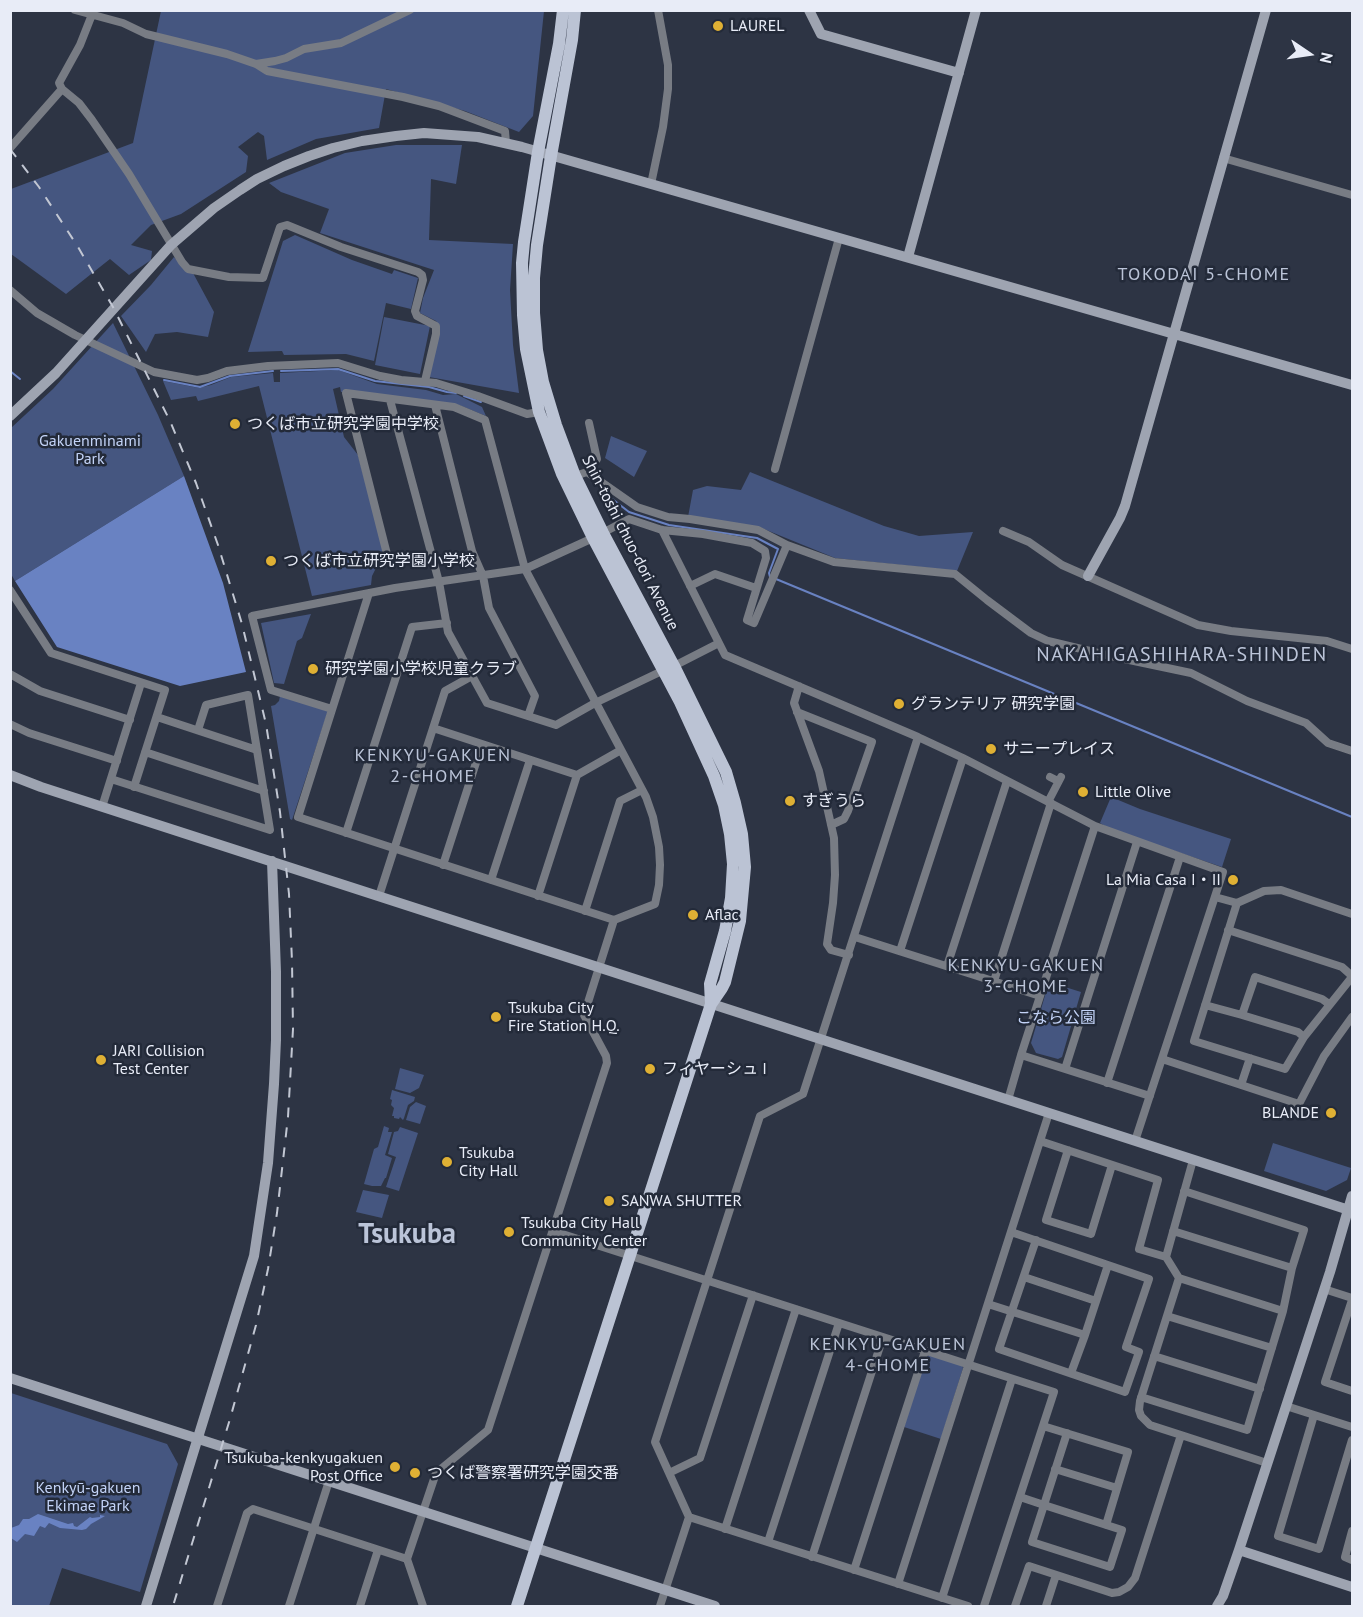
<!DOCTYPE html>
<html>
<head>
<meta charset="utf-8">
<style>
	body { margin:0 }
	#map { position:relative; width:1363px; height:1617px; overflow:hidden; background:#2d3444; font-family:"PT Sans",sans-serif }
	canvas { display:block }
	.frame { position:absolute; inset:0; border:12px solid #e8ecf7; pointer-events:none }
	.north { position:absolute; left:1279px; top:24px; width:60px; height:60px; -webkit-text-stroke:4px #232a39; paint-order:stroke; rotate:103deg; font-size:16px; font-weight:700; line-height:24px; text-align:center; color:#e8ecf7 }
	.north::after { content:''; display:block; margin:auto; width:21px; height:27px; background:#e8ecf7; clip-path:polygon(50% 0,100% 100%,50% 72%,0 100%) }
</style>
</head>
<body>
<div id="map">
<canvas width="1363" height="1617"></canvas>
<div class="frame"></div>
<div class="north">N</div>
</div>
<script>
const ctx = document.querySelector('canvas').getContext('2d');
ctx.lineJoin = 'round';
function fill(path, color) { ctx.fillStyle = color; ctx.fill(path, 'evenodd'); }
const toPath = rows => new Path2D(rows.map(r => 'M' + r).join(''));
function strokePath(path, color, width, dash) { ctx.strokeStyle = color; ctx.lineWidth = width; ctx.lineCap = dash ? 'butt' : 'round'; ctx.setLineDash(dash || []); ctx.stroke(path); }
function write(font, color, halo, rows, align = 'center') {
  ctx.font = font + ' "PT Sans","Noto Sans JP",sans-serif'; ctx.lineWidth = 5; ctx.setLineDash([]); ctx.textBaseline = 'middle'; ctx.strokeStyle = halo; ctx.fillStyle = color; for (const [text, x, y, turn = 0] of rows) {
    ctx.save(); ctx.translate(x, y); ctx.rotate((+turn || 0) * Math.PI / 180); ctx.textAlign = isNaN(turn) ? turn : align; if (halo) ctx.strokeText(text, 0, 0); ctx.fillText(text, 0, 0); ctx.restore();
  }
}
const green = toPath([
	[161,11,544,11,533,116,519,132,465,111,386,89,379,128,316,139,267,160,264,136,258,132,238,147,248,156,246,172,181,214,151,225,131,245,152,251,151,260,129,275,110,259,66,294,11,254,11,189,133,143],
	[396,145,462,145,456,184,431,179,429,240,513,244,510,290,513,345,519,393,429,377,440,328,436,321,420,313,423,298,434,270,320,233,329,209,281,192,269,183,345,153],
	[295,235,352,260,392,274,394,270,418,278,411,309,386,303,374,361,346,354,284,355,282,351,248,352,283,241],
	[174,257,188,272,193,273,214,312,208,337,177,332,155,334,146,352,121,316,151,285],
	[384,317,430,326,420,374,375,365],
	[113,323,158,415,184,476,15,581,11,574,11,428,53,389],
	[338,370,377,384,426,390,443,395,456,394,482,407,486,416,459,405,341,392,340,387,333,389,344,437,358,455,386,559,379,562,372,576,371,585,312,596,259,386,198,401,196,396,171,400,163,381,199,388,211,385,231,377,273,373,274,382,280,382,280,373],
	[611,436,647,451,634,477,605,458],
	[750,472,884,526,919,536,973,532,957,571,835,558,759,527,688,517,693,490,707,486,741,490],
	[311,614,302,638,297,641,284,684,274,683,261,623],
	[280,696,328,711,292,820,290,819,271,706,275,705,279,701],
	[1111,797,1140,809,1231,839,1222,867,1110,829,1100,823],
	[1049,982,1081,992,1062,1057,1058,1059,1036,1053,1031,1043],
	[400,1068,424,1075,419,1088,410,1093,395,1089],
	[392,1090,415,1097,414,1101,408,1105,404,1118,403,1120,400,1117,399,1119,394,1118,394,1116,392,1116,394,1108,391,1105,392,1100,390,1099],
	[416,1102,426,1106,420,1124,406,1120,410,1107],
	[384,1126,389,1128,388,1132,392,1132,385,1155,392,1158,386,1178,385,1178,381,1186,372,1186,364,1184,374,1149,378,1147],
	[400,1127,418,1133,399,1191,386,1187,396,1157,388,1154,394,1132,398,1131],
	[1273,1143,1351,1168,1347,1180,1326,1191,1264,1171],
	[363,1190,389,1195,382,1218,356,1212],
	[406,1225,420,1229,414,1244,412,1242,403,1239,399,1242,399,1239,403,1226],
	[930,1355,962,1365,963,1368,941,1439,904,1427,926,1357],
	[11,1393,167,1444,178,1464,140,1592,62,1568,49,1606,11,1606]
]);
const water = toPath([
	[184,476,223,583,246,672,180,686,57,647,15,581],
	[38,1514,68,1524,73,1523,74,1526,77,1527,90,1517,92,1518,100,1517,100,1515,105,1516,91,1524,86,1529,82,1530,60,1528,49,1523,45,1528,40,1526,34,1536,25,1534,17,1542,11,1538,11,1528,19,1525,23,1519,29,1519]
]);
const stream = toPath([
	[10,371,20,379],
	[281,371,338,369,375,381,429,387,447,392,456,393],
	[164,380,200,387,230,376,273,371],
	[464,396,481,402],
	[607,495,629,512,669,525,757,538,778,549,769,573,770,577],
	[776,579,1352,817]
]);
const street = toPath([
	[75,10,123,23,146,34,227,54,256,64,267,71,403,97,439,106,505,131,506,143],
	[256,64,275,61,286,58,304,49,341,43,410,10],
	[62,89,79,103,92,120,129,174,182,262,188,269,229,277,263,278,280,227,287,225,341,247,418,272,422,275,423,280,415,311,417,316,436,326,436,334,425,381],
	[10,148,62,89,59,83,80,45,93,12],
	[1223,158,1352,195],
	[651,184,663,127,668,89,668,65,658,10],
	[10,290,37,313,75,335,154,372,197,380,208,378,227,371,268,366,338,363,380,376,401,380,436,383,478,396,527,414,539,412],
	[390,400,439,582,448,632,487,703,556,725,595,703,662,671],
	[435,405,472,551,483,576,489,608,535,696,528,716],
	[775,469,839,238],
	[587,472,637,507,668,517,690,519,758,530,787,545,834,562,955,574,987,600,1031,633,1048,641,1115,657,1191,673,1247,701,1306,723,1328,743,1352,751],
	[575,476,587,472,597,459,589,423],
	[662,530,725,655,918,737,963,758,1095,826,1021,1055,1008,1100],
	[1003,531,1029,542,1062,565,1198,625,1231,631,1327,641,1352,649],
	[690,586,715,574,756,588],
	[10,590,51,653,165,690,134,787],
	[369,593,298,817,614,920],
	[674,666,719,643],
	[10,674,40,691,130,720],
	[799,686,794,703,819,771,834,838,835,875,833,903,827,944,831,950,849,955],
	[332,709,271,690,252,616,395,588,525,569,593,538,629,519,662,530,703,534,752,543,765,551,766,558,747,620,754,623,787,545],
	[797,712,872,742,848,811,844,819,831,825],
	[157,717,257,750],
	[10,724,29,733,117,761],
	[433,728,577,775],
	[145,752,264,791],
	[1050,777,1058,781],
	[111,779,270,830,248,695,206,705,198,730],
	[1048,802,1061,777],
	[102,807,141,683],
	[1095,826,1223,872,1135,1141],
	[346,833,412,627,447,623],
	[443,865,482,744],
	[491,880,530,760],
	[379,896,445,691,472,676],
	[538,896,577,775,621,750],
	[1215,897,1237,903,1264,891,1281,890,1352,914],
	[1237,903,1194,1041,1285,1069,1304,1037,1352,977],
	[585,911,620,801,642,790],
	[1228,930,1342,967,1352,976],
	[855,937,1040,996],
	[900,951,963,758],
	[947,966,1007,781],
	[994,981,1051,803],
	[1205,1005,1242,1015],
	[1304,1037,1298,1032,1242,1015,1255,977,1322,999,1329,1004],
	[1021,1055,1150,1096],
	[1162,1059,1299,1104,1324,1056,1352,1017],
	[1065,1069,1137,842],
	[1107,1083,1180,857],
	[1241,1085,1250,1058],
	[1068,1150,1046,1220,1091,1234,1112,1165],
	[553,1231,1054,1392,984,1606],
	[1173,1231,1292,1268],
	[1011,1232,1149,1279,1126,1347,1139,1352,1125,1392,999,1349,1036,1240],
	[1166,1257,1193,1160],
	[1024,1277,1096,1301],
	[1179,1278,1283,1311,1292,1268,1304,1230,1184,1191],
	[1324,1289,1352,1298],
	[1352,1300,1325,1382,1352,1391],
	[988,1304,1085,1335,1108,1265],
	[1167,1316,1272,1348],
	[1154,1356,1260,1389],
	[1071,1373,1085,1335],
	[1141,1397,1247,1430,1283,1311],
	[1286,1406,1352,1427],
	[1314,1415,1278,1536,1319,1549,1352,1440],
	[1043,1426,1128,1452,1106,1525],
	[1181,1435,1267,1463],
	[1055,1469,1117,1488],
	[669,1473,700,1458,753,1295],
	[1020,1497,1044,1505,1122,1530,1110,1567,1032,1542,1044,1505,1067,1433],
	[689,1517,968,1606],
	[725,1529,796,1309],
	[1352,1531,1345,1557,1352,1560],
	[768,1542,839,1323],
	[812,1557,883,1337],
	[854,1570,925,1351],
	[898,1584,1049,1113],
	[942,1598,1012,1379],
	[217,1606,247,1513,253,1509,407,1559],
	[289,1606,329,1481],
	[360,1606,378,1550],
	[423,1606,407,1559,436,1473,488,1430,607,1063,606,1056,584,1015,614,920,655,904,659,885,660,865,659,847,653,817,646,797,525,569,485,420,454,407,346,393,389,562,432,556],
	[660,1606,689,1517,655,1442,760,1116,803,1094,918,737],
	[1015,1606,1029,1566,1112,1593,1119,1592,1128,1587,1135,1578,1181,1435,1150,1425,1141,1416,1139,1410,1140,1401,1179,1278,1166,1257,1139,1249,1158,1180,1040,1141],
	[1046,1606,1056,1575]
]);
const secondary = toPath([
	[809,10,821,34,959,73],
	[908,257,976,10],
	[10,416,56,373,171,245,214,208,240,190,257,179,284,166,309,156,333,148,362,141,396,136,424,133,478,137,522,147,1352,385],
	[1088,576,1120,518,1125,506,1266,10],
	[10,775,41,787,1352,1211],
	[10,1378,715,1606],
	[1239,1550,1352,1587],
	[146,1606,254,1256,268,1163,274,1084,276,1040,276,972,272,861],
	[1217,1606,1223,1596,1239,1550,1330,1272,1352,1196]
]);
const primary = toPath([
	[563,10,559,44,538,152,524,242,522,263,523,315,526,349,539,412,562,474,593,538,680,702,714,776,724,805,730,834,733,864,731,898,725,931,710,984,711,1004],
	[517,1606,711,1004,722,988,725,982,740,921,745,867,742,834,735,803,726,772,674,666,603,533,575,476,556,425,543,382,537,350,534,313,534,278,537,245,551,156,572,40,575,10]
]);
const rail = toPath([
	[10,149,39,187,78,247,113,307,170,421,196,483,218,545,242,624,266,724,280,812,289,894,292,961,293,1029,288,1117,277,1213,268,1269,256,1325,230,1419,173,1606]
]);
const markers = [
	[718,26,6,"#dfb034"],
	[235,424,6,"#dfb034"],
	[271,561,6,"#dfb034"],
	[313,669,6,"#dfb034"],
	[899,704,6,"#dfb034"],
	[991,749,6,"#dfb034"],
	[1083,792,6,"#dfb034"],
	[790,801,6,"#dfb034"],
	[1233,880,6,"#dfb034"],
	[693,915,6,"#dfb034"],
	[496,1017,6,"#dfb034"],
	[101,1060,6,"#dfb034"],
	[650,1069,6,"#dfb034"],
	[1331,1113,6,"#dfb034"],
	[447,1162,6,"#dfb034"],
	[609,1201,6,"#dfb034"],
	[509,1232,6,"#dfb034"],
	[395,1467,6,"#dfb034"],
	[415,1473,6,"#dfb034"]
];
const poiNames = [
	["LAUREL",730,26],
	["つくば市立研究学園中学校",247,424],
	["つくば市立研究学園小学校",283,561],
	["研究学園小学校児童クラブ",325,669],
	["グランテリア 研究学園",911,704],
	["サニープレイス",1003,749],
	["Little Olive",1095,792],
	["すぎうら",802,801],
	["La Mia Casa I・II",1221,880,"right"],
	["Aflac",705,915],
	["Tsukuba City",508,1008],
	["Fire Station H.Q.",508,1026],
	["JARI Collision",113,1051],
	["Test Center",113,1069],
	["フィヤーシュ I",662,1069],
	["BLANDE",1319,1113,"right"],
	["Tsukuba",459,1153],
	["City Hall",459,1171],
	["SANWA SHUTTER",621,1201],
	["Tsukuba City Hall",521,1223],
	["Community Center",521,1241],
	["Tsukuba-kenkyugakuen",383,1458,"right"],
	["Post Office",383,1476,"right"],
	["つくば警察署研究学園交番",427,1473]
];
const parkNames = [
	["Gakuenminami",90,441],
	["Park",90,459],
	["こなら公園",1056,1018],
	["Kenkyū-gakuen",88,1488],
	["Ekimae Park",88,1506]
];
const streetNames = [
	["Shin-toshi chuo-dori Avenue",630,543,63]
];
const neighbourhoodNames = [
	["TOKODAI 5-CHOME",1204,275],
	["KENKYU-GAKUEN",433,756],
	["2-CHOME",433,777],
	["KENKYU-GAKUEN",1026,966],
	["3-CHOME",1026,987],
	["KENKYU-GAKUEN",888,1345],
	["4-CHOME",888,1366]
];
const quarterNames = [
	["NAKAHIGASHIHARA-SHINDEN",1182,655]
];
const townNames = [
	["Tsukuba",407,1235]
];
fill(green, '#455680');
fill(water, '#6982c2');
strokePath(stream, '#6982c2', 2);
strokePath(street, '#787c84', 8);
strokePath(secondary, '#9ea4b1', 10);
strokePath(primary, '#bbc3d4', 12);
strokePath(rail, '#c2c7d3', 2, [10, 10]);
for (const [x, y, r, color] of markers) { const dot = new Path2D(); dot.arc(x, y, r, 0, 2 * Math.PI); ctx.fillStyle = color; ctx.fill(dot); strokePath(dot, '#232a39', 2); }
write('16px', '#e8ecf7', '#232a39', poiNames, 'left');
write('16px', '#c3d3f7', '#232a39', parkNames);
write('16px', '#e8ecf7', '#232a39', streetNames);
ctx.letterSpacing = '1.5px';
write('18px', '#bbc4d8', '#232a39', neighbourhoodNames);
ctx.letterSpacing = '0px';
ctx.letterSpacing = '1.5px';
write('20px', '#bbc4d8', '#232a39', quarterNames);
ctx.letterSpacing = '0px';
write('bold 28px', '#bbc4d8', '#232a39', townNames);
</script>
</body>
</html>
